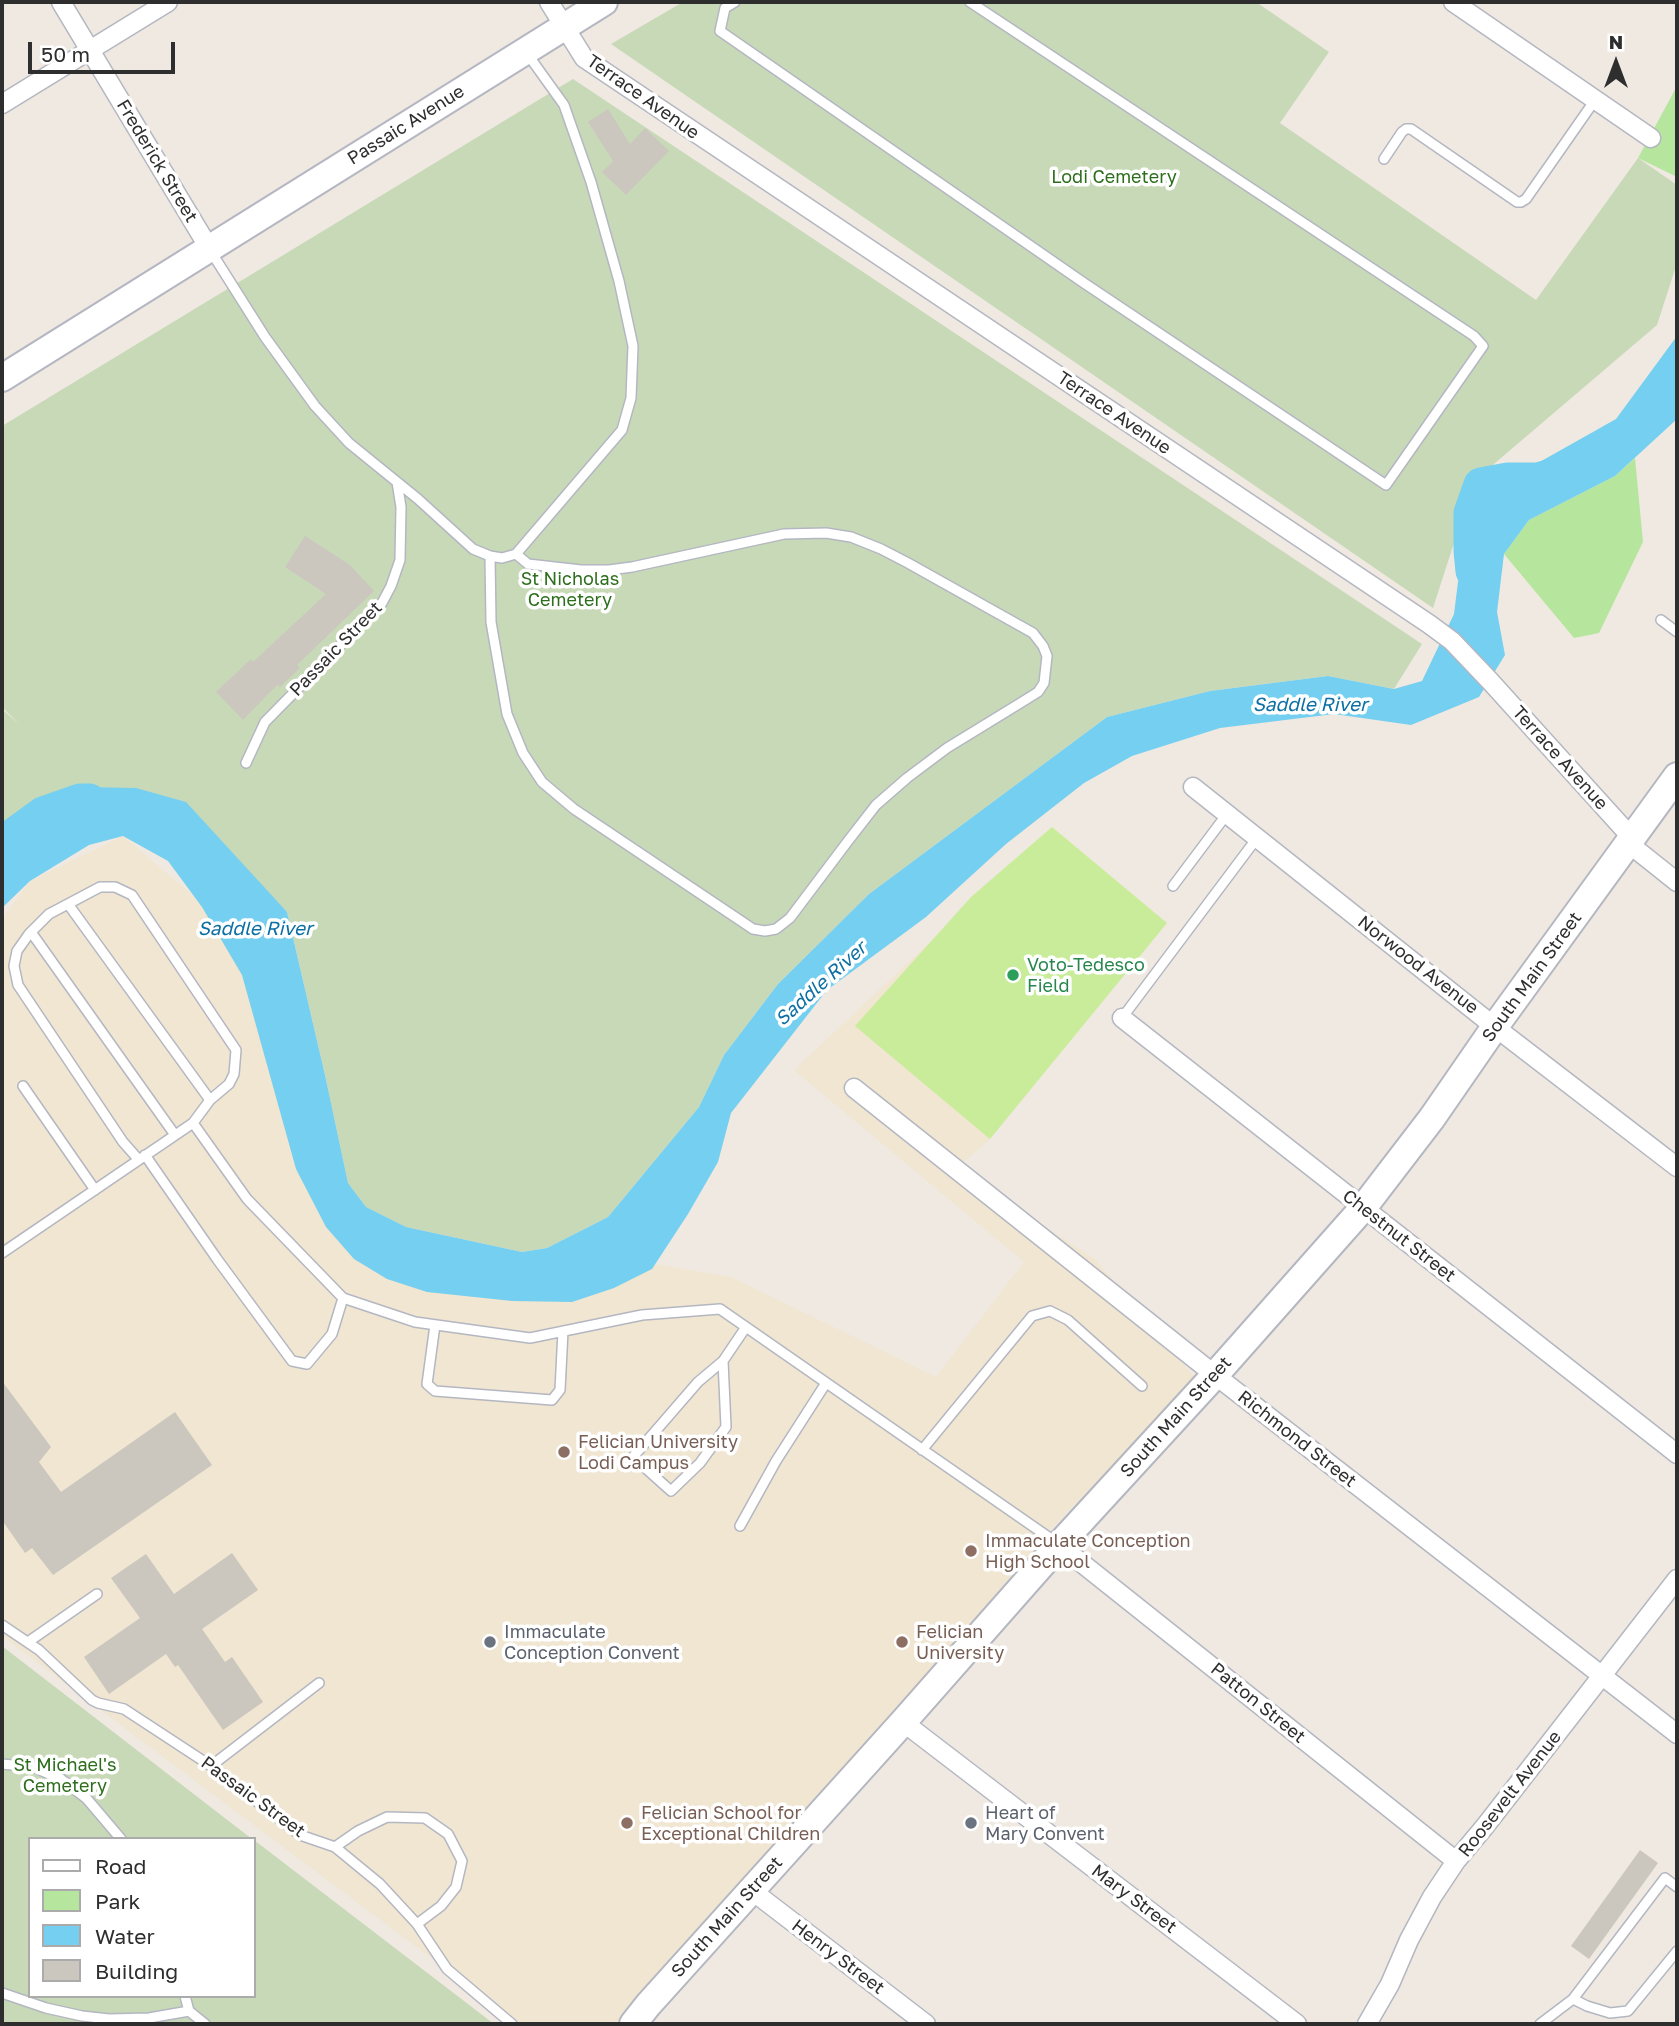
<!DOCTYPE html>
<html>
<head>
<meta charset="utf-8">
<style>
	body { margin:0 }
	#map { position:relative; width:1679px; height:2026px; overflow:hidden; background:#efe9e1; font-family:"Golos Text",sans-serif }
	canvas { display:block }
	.frame { position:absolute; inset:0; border:4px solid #2e2e2e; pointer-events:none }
	.legend { position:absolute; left:28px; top:1837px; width:228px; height:161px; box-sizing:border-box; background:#fff; border:2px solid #ababab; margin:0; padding:9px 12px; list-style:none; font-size:21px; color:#2e2e2e }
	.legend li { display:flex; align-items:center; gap:14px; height:35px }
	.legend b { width:35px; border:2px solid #ababab }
	.north { position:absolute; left:1581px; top:28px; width:70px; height:70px; -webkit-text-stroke:5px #fff; paint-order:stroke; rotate:0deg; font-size:19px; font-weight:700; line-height:28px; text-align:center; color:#2e2e2e }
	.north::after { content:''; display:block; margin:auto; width:24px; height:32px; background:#2e2e2e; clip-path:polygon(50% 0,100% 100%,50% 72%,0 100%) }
	.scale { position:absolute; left:28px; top:42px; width:147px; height:32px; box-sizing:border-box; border:4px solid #2e2e2e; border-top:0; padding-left:9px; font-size:21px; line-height:24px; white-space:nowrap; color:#2e2e2e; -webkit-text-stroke:5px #fff; paint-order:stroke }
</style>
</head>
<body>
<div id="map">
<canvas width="1679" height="2026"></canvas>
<div class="frame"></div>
<ul class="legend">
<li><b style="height:9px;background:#fff"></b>Road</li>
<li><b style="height:19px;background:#b6e59e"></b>Park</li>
<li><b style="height:19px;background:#75cff0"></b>Water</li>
<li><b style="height:19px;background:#cbc7bf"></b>Building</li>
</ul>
<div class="north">N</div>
<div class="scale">50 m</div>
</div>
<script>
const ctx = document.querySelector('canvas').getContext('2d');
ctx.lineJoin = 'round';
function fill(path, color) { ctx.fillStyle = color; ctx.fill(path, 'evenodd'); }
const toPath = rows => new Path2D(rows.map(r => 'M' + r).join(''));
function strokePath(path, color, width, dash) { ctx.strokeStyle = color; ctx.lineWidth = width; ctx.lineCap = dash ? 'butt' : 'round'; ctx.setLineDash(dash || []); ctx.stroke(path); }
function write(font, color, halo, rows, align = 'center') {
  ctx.font = font + ' "Golos Text",sans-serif'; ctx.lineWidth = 7; ctx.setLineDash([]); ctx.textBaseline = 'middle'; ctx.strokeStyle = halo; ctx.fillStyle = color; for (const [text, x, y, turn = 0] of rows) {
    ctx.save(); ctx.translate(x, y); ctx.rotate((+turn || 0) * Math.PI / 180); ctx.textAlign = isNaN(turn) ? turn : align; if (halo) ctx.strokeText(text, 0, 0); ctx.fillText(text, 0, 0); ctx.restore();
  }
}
const education = toPath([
	[1052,827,1167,923,990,1139,956,1169,1095,1259,1196,1379,1054,1526,626,2024,519,2024,2,1636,2,919,30,881,123,836,229,926,450,1286,642,1262,731,1277,936,1377,1024,1262,794,1070]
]);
const green = toPath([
	[1677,86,1677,177,1638,158],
	[1635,458,1643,542,1599,633,1574,638,1504,554,1529,520,1615,476]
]);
const cemetery = toPath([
	[683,2,1256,2,1329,52,1280,123,1536,300,1638,158,1677,185,1677,263,1657,325,1474,481,1433,608,611,44],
	[573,79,1422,644,1394,689,1328,676,1210,691,1107,717,869,894,778,984,724,1055,699,1107,608,1217,547,1248,522,1252,406,1227,366,1207,348,1183,325,1075,287,912,84,787,2,842,2,709,19,724,2,707,2,426],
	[2,1646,252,1839,30,1839,30,1996,254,1996,254,1840,494,2024,2,2024]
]);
const pitch = toPath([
	[1052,827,1167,923,990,1139,855,1026,971,897]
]);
const water = toPath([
	[1677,336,1677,419,1615,476,1529,520,1504,554,1497,612,1505,655,1479,697,1411,725,1334,714,1220,728,1132,756,1084,783,1006,844,926,917,827,990,731,1113,718,1162,688,1214,652,1269,614,1288,572,1302,512,1301,427,1292,387,1279,354,1259,326,1227,296,1169,242,975,202,907,168,861,123,836,89,845,30,881,2,908,2,842,84,787,136,788,186,802,287,912,325,1075,348,1183,366,1207,406,1227,522,1252,547,1248,608,1217,699,1107,724,1055,778,984,869,894,1107,717,1210,691,1328,676,1394,689,1422,681,1454,614,1460,566,1473,517,1497,486,1616,419]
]);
const river = toPath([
	[1473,571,1471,551,1471,513,1481,485,1508,480,1538,480,1553,476],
	[2,844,43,814,80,801,89,801]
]);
const building = toPath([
	[608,109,630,144,645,128,669,151,626,195,602,172,613,161,588,122],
	[305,536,350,565,374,591,297,665,300,668,280,687,277,685,243,720,216,692,251,659,253,662,326,594,285,567],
	[2,1381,51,1447,39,1462,61,1492,175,1412,212,1465,53,1575,32,1548,25,1553,2,1520],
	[232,1553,258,1590,202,1629,225,1662,232,1657,263,1702,223,1730,178,1665,175,1667,166,1654,109,1694,84,1657,140,1618,111,1578,146,1554,174,1594],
	[1640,1850,1658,1863,1589,1959,1571,1946]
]);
const lane = toPath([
	[735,2,725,8,720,31,1084,283,1386,485,1483,346,1474,336,970,2],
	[1384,159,1402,132,1406,129,1411,129,1517,202,1521,202,1526,199,1595,100],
	[210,250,265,337,315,406,349,443,418,499,473,549,490,556,502,558,516,554,622,430,631,398,633,346,619,281,591,182,564,105,526,52],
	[490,556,491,622,507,714,523,753,542,782,574,809,753,929,765,931,776,929,790,918,848,841,876,805,907,778,947,748,1022,702,1038,692,1044,683,1047,656,1043,646,1033,633,908,563,881,549,851,537,826,533,784,534,632,567,609,570,581,570,528,564,516,554],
	[1661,620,1677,632],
	[246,763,265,722,382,603,391,586,400,560,401,507,397,482],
	[1173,886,1227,814],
	[68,904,210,1100],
	[31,932,175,1135],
	[1122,1018,1257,838],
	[23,1086,95,1190],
	[145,1155,217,1259,292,1361,307,1364,332,1334,343,1298],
	[139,1160,123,1142,18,985,14,966,17,951,29,934,49,914,100,887,115,887,132,895,236,1050,234,1074,229,1084,210,1100,193,1123],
	[2,1253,193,1123,247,1199,343,1298,415,1322,530,1338,642,1315,720,1309,1057,1543],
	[435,1325,427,1384,435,1391,552,1400,560,1390,563,1331],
	[723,1361,726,1427,700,1463,671,1491,633,1457,698,1382,723,1361,746,1327],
	[922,1450,1032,1316,1050,1311,1068,1320,1142,1386],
	[740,1526,776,1461,826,1383],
	[2,1625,39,1650,92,1700,98,1703,124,1709,211,1766,300,1835,335,1847,380,1884,417,1924,447,1969,512,2024],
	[28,1642,97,1594],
	[2,1764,33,1767,61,1779,87,1799,121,1839],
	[211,1766,319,1683],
	[335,1847,358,1831,387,1817,425,1818,448,1834,462,1861,456,1887,441,1906,417,1924],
	[2,1993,46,2008,82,2016,109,2019,149,2018,189,2011],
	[185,1996,189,2011,205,2024],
	[1573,1999,1587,2006,1610,2013,1628,2011,1677,1951],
	[1540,2024,1573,1999,1665,1878,1677,1887]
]);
const street = toPath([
	[61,2,209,248],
	[549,2,584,58,1429,624,1452,641,1490,681,1632,838],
	[1453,2,1651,138],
	[2,104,168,2],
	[1193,787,1495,1027,1677,1167],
	[1628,843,1677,882],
	[1122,1018,1677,1454],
	[854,1088,1215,1375,1677,1734],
	[1059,1545,1456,1861],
	[903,1722,1297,2024],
	[751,1890,926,2024],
	[1367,2024,1390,1984,1409,1940,1432,1897,1456,1861,1486,1825,1677,1579]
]);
const secondary = toPath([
	[2,378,604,2],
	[633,2024,648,2005,903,1722,1059,1545,1215,1375,1363,1208,1432,1118,1499,1021,1677,776]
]);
const markers = [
	[1013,975,7,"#2e9e5b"],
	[564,1452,7,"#8d6e63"],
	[971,1551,7,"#8d6e63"],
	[490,1642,7,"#6b7280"],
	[902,1642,7,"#8d6e63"],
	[627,1823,7,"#8d6e63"],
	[971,1823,7,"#6b7280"]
];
const streetNames = [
	["Terrace Avenue",643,97,35],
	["Passaic Avenue",406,125,-32],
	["Frederick Street",157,161,59],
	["Terrace Avenue",1114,413,34],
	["Passaic Street",336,649,-46],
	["Terrace Avenue",1560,758,48],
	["Norwood Avenue",1418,965,38],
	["South Main Street",1532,977,-54],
	["Chestnut Street",1399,1236,38],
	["South Main Street",1176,1417,-48],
	["Richmond Street",1297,1439,38],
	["Patton Street",1258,1703,39],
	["Roosevelt Avenue",1510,1794,-52],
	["Passaic Street",253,1797,36],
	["Mary Street",1134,1899,37],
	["South Main Street",727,1917,-48],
	["Henry Street",838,1957,37]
];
const parkNames = [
	["Lodi Cemetery",1114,177],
	["St Nicholas",570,579],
	["Cemetery",570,600],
	["St Michael's",65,1765],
	["Cemetery",65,1786]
];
const leisureNames = [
	["Voto-Tedesco",1027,965],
	["Field",1027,986]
];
const educationNames = [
	["Felician University",578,1442],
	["Lodi Campus",578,1463],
	["Immaculate Conception",985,1541],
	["High School",985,1562],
	["Felician",916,1632],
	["University",916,1653],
	["Felician School for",641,1813],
	["Exceptional Children",641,1834]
];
const worshipNames = [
	["Immaculate",504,1632],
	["Conception Convent",504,1653],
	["Heart of",985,1813],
	["Mary Convent",985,1834]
];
const waterNames = [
	["Saddle River",1310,705],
	["Saddle River",255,929],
	["Saddle River",821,984,-42]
];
fill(education, '#f0e6d1');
fill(green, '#b6e59e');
fill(cemetery, '#c8d9b8');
fill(pitch, '#c9ec9a');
fill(water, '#75cff0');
strokePath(river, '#75cff0', 35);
fill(building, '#cbc7bf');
strokePath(lane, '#b4b7c1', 12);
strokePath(street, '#b4b7c1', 21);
strokePath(secondary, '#b4b7c1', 30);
strokePath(lane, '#fff', 9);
strokePath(street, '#fff', 18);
strokePath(secondary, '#fff', 26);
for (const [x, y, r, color] of markers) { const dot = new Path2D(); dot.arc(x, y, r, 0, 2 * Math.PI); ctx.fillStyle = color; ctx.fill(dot); strokePath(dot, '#fff', 2.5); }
write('18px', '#2e2e2e', '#fff', streetNames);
write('18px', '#2c6e1b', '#fff', parkNames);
write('18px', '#27864d', '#fff', leisureNames, 'left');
write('18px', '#785e54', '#fff', educationNames, 'left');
write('18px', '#5b616d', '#fff', worshipNames, 'left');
write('italic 19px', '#0d6fa3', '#fff', waterNames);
</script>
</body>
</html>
